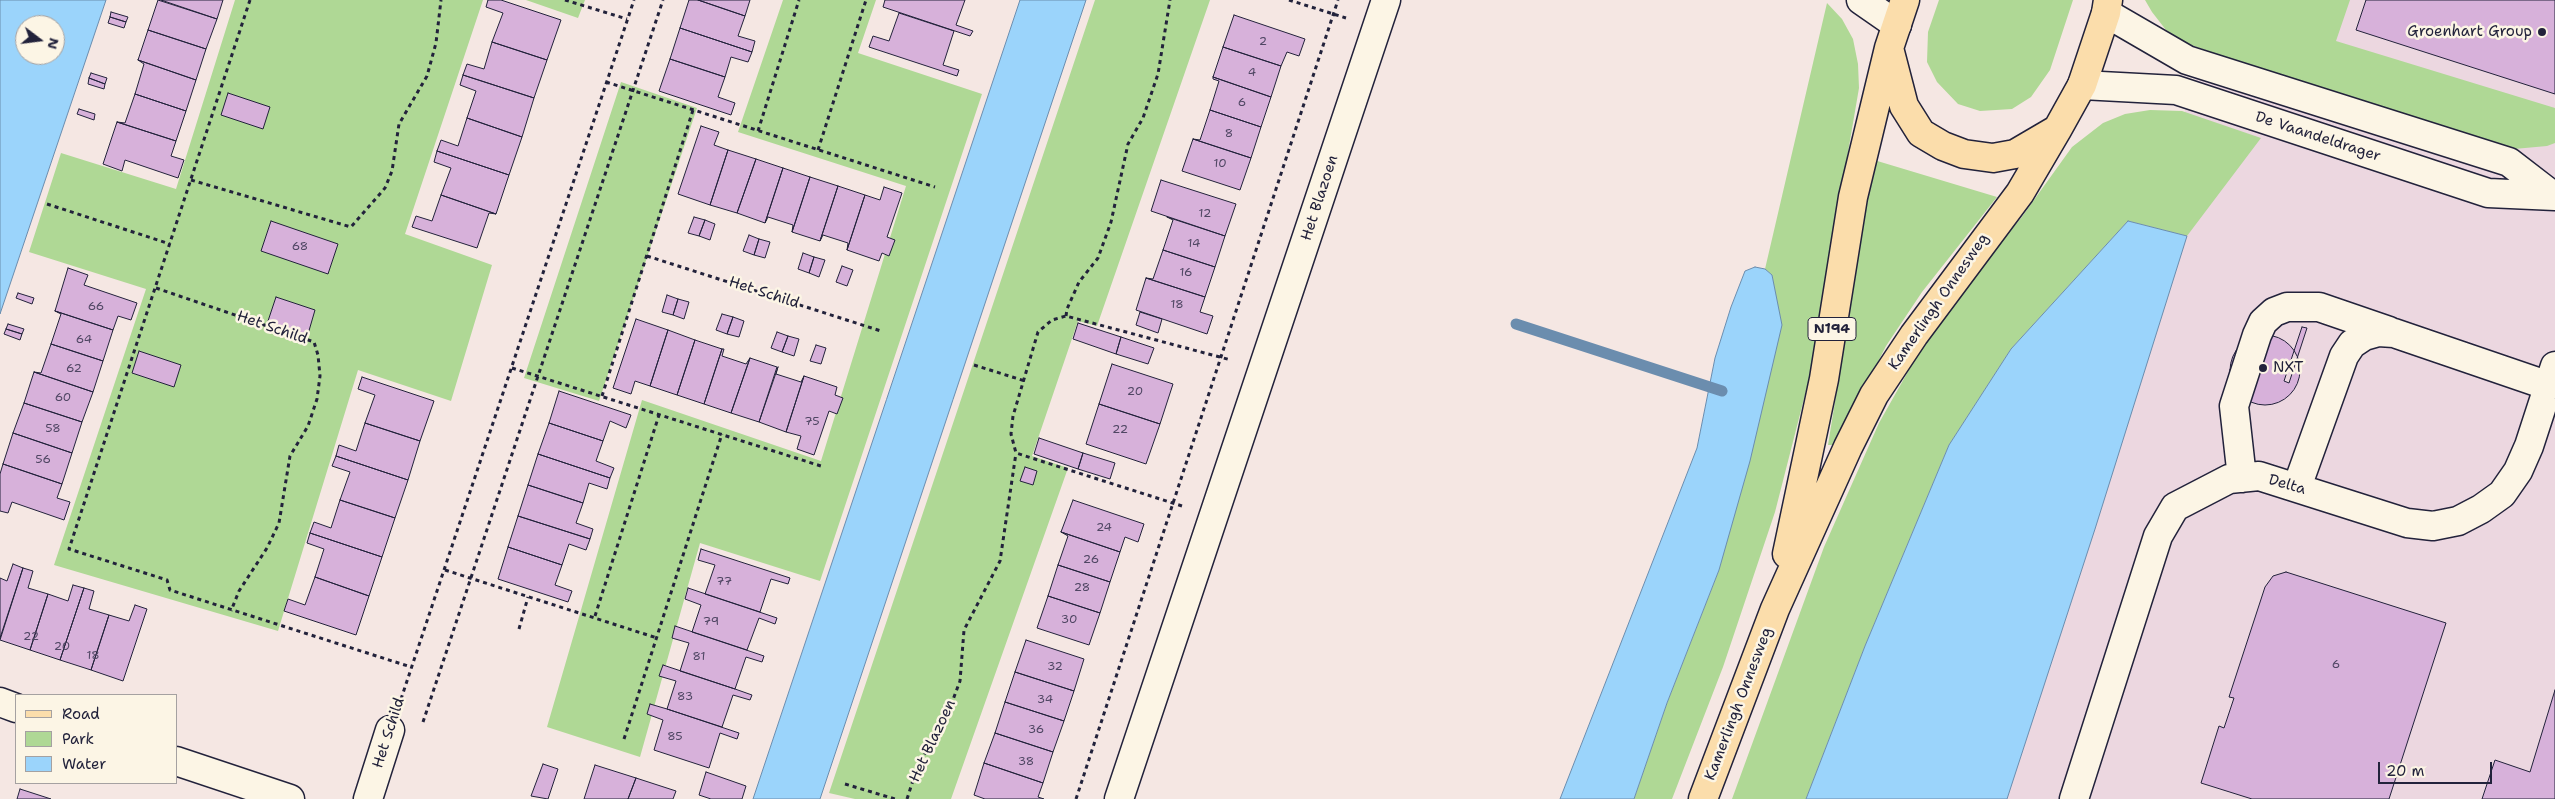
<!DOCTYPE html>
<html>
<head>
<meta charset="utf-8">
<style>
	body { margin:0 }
	#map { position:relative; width:2555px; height:799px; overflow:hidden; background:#f5e7e3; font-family:"Shantell Sans",sans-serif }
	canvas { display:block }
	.legend { position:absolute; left:15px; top:694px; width:162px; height:90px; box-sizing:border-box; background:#fcf5e5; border:1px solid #a5a1a1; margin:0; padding:6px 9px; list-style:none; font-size:15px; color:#22223b }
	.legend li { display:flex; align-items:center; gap:10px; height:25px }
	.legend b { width:25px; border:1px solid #a5a1a1 }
	.north { position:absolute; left:15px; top:15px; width:50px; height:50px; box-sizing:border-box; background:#fcf5e5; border:1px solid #a5a1a1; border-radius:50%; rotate:105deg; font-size:14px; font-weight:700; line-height:20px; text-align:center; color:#22223b }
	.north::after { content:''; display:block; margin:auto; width:18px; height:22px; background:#22223b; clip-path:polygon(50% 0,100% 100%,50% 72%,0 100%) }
	.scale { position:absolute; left:2378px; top:762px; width:114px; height:22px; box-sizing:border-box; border:2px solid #22223b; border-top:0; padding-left:6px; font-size:15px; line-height:18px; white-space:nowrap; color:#22223b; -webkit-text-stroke:4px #fcf5e5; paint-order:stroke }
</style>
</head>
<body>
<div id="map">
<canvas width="2555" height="799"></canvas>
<ul class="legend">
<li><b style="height:6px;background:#fbddab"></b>Road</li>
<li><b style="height:14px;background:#afd895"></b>Park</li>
<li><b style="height:14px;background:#9bd4fb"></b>Water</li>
</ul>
<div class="north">N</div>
<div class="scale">20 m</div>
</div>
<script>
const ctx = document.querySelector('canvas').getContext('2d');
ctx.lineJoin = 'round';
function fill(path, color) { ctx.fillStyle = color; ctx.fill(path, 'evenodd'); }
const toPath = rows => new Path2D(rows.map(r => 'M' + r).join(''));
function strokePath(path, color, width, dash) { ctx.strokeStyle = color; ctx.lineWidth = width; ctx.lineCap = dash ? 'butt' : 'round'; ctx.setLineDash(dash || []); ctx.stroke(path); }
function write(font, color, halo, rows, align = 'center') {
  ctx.font = font + ' "Shantell Sans",sans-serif'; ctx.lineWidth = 5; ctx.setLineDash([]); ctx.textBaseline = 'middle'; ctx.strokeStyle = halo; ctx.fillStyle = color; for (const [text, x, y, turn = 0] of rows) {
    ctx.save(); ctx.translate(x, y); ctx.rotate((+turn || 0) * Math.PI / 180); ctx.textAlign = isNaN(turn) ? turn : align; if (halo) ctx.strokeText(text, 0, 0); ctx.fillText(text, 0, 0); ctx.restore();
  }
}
const built = toPath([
	[2220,0,2555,0,2555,799,1896,799,2120,316]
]);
const green = toPath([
	[235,0,483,0,405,234,492,265,451,401,358,370,278,631,54,565,146,289,29,252,61,153,176,189],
	[526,0,585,0,578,18],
	[783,0,876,0,858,53,982,94,820,581,700,543,640,757,547,727,642,400,821,461,906,186,738,132],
	[1095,0,1210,0,1097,326,1078,321,1032,456,1068,468,951,799,855,799,829,793],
	[1939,0,2073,0,2050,70,2031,97,2012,109,1980,111,1958,104,1937,82,1927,62,1928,32],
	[2145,0,2350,0,2336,41,2555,108,2555,143,2547,146,2514,149,2283,77,2188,44,2166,30,2152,12],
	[1827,3,1842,19,1853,39,1858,64,1859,88,1809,379,1775,512,1723,667,1672,799,1634,799,1667,703,1719,570,1773,285,1772,275,1765,269],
	[621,82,697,108,599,401,524,378],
	[2150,110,2182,111,2261,138,2187,236,2128,221,2011,349,1949,445,1865,646,1806,799,1732,799,1824,547,1879,423,1919,352,1973,275,2021,218,2072,147,2103,123,2125,114],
	[1874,160,1997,197,1922,292,1886,346,1836,445,1828,445]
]);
const water = toPath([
	[0,0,106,0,0,314,0,0],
	[25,25,55,25,55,55,25,55,25,25],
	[1020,0,1086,0,820,799,753,799,1020,0],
	[2128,221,2187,236,2095,529,2007,799,1806,799,1865,646,1949,445,2011,349,2128,221],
	[1755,267,1765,269,1772,275,1782,325,1750,461,1719,570,1667,703,1634,799,1560,799,1697,448,1715,358,1731,307,1745,271,1755,267]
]);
const stream = toPath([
	[1516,324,1722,391]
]);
const building = toPath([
	[158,0,217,19,206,49,148,30,158,0],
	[161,0,223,0,217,19,161,0],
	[488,0,501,0,561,20,547,60,492,42,503,13,486,7,488,0],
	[689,0,698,0,745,16,738,36,755,41,752,52,680,28,689,0],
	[698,0,750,0,745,16,698,0],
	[885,0,965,0,956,25,973,31,970,36,883,7,885,0],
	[2366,0,2555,0,2555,94,2356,30,2366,0],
	[111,12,128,17,126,22,110,17,111,12],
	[899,13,954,31,943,65,959,70,957,76,869,47,873,36,889,41,899,13],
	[1234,15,1305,39,1299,56,1287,52,1281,66,1223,47,1234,15],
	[110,17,126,22,124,28,108,23,110,17],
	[680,28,752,52,748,62,731,57,725,77,670,59,680,28],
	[148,30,206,49,196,80,138,60,148,30],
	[492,42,547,60,534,98,463,75,467,64,484,69,492,42],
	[1223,47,1281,66,1271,97,1213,77,1223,47],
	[670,59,725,77,718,97,735,103,731,115,659,91,670,59],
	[138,60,196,80,186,111,135,94,144,64,138,60],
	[91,73,107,78,105,84,89,78,91,73],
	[463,75,534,98,522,137,467,118,476,91,460,85,463,75],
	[1213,77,1271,97,1261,127,1210,110,1219,81,1213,79,1213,77],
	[89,78,105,84,104,89,88,84,89,78],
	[228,93,270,107,263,129,221,115,228,93],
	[135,94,186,111,176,141,117,122,125,123,135,94],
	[79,109,95,114,94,120,77,114,79,109],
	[1210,110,1261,127,1251,158,1193,139,1200,140,1210,110],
	[467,118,522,137,509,175,437,151,441,140,458,146,467,118],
	[117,122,176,141,171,156,184,160,178,178,125,160,122,171,103,164,117,122],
	[701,126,719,132,714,145,728,150,710,205,678,194,701,126],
	[1193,139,1251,158,1240,190,1182,171,1193,139],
	[728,150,756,159,737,213,710,205,728,150],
	[437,151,509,175,496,214,441,195,451,168,434,162,437,151],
	[756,159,783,168,765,223,737,213,756,159],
	[783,168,810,177,792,232,793,225,768,217,765,223,783,168],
	[810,177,838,186,820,241,792,232,810,177],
	[1161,180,1236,204,1225,236,1151,211,1161,180],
	[838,186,865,195,847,250,848,243,823,235,820,241,838,186],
	[884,187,902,193,887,237,895,240,889,256,882,253,879,261,847,250,865,195,880,200,884,187],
	[441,195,496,214,489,213,477,248,412,227,416,216,432,221,441,195],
	[694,217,705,220,699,236,688,233,694,217],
	[1167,217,1225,236,1215,267,1163,250,1173,220,1167,217],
	[705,220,715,224,710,240,699,236,705,220],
	[271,221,338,244,328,274,261,251,271,221],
	[749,235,759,239,754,255,743,251,749,235],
	[759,239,770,242,765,258,754,255,759,239],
	[1163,250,1215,267,1205,297,1146,278,1153,279,1163,250],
	[803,253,814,257,809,273,798,269,803,253],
	[814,257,825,260,819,277,809,273,814,257],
	[842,266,853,270,847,286,836,282,842,266],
	[68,268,88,275,84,285,137,303,131,320,118,316,113,330,55,311,68,268],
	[1146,278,1205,297,1200,312,1213,316,1207,334,1136,310,1146,278],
	[18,293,34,298,32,304,16,298,18,293],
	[667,295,678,299,673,315,662,312,667,295],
	[276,297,315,310,306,341,266,327,276,297],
	[678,299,689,302,684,319,673,315,678,299],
	[55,311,113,330,103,361,51,344,61,314,55,311],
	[1140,312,1162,319,1158,333,1136,325,1140,312],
	[722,314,733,317,727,334,716,330,722,314],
	[733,317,744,321,739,337,727,334,733,317],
	[636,319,668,330,650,386,635,381,631,394,613,388,636,319],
	[1078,323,1121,337,1116,354,1073,339,1078,323],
	[8,324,24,329,22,334,6,329,8,324],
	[2302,327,2307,328,2289,383,2284,381,2302,327],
	[6,329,22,334,20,340,4,334,6,329],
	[668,330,695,340,677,395,650,386,668,330],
	[777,332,788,336,782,352,771,348,777,332],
	'2230 370a35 35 0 1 1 70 0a35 35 0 1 1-70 0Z',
	[788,336,799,339,794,356,782,352,788,336],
	[1121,337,1154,348,1148,364,1116,354,1121,337],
	[695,340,722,349,704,404,677,395,695,340],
	[51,344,103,361,93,392,34,372,41,373,51,344],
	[816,345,826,348,821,364,810,361,816,345],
	[722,349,724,349,722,356,746,364,750,358,731,413,704,404,722,349],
	[139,351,181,365,174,387,132,373,139,351],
	[750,358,777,367,759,422,731,413,750,358],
	[1112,364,1173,384,1160,424,1099,404,1112,364],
	[778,367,776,374,801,382,804,376,786,432,759,422,778,367],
	[34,372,93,392,82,422,24,403,34,372],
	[804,376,837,387,835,395,843,398,837,414,829,411,814,455,797,449,801,436,786,432,804,376],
	[362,377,434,401,420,441,365,423,375,395,358,389,362,377],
	[559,391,631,415,626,428,610,421,603,441,549,423,559,391],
	[24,403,82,422,72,453,13,433,24,403],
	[1099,404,1160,424,1146,464,1086,444,1099,404],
	[365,423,420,441,408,480,336,456,339,445,356,451,365,423],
	[549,423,603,441,596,461,614,468,610,478,538,454,549,423],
	[13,433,72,453,62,484,3,464,13,433],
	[1039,438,1083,453,1078,469,1034,454,1039,438],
	[1083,453,1115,463,1110,479,1078,469,1083,453],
	[538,454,610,478,607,489,589,483,583,503,528,485,538,454],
	[336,456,408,480,395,518,340,500,350,472,332,466,336,456],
	[3,464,62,484,57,498,70,502,64,520,12,502,8,513,0,511,0,474,3,464],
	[1025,467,1037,471,1033,485,1020,481,1025,467],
	[528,485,583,503,576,523,593,529,590,539,518,516,528,485],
	[340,500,395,518,382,557,310,533,314,522,331,528,340,500],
	[1073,500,1144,524,1138,542,1125,537,1120,552,1061,532,1073,500],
	[518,516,590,539,586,550,569,544,562,565,508,547,518,516],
	[1061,532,1120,552,1110,582,1058,565,1068,536,1061,532],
	[310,533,382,557,369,596,315,577,324,549,307,543,310,533],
	[508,547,562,565,555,585,572,591,568,602,498,579,508,547],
	[701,549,790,578,788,584,771,579,760,612,705,594,715,565,698,560,701,549],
	[13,564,23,568,0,638,0,578,7,581,13,564],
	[1058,565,1110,582,1100,613,1048,596,1058,565],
	[23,568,33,571,28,588,48,594,30,650,0,640,23,568],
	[2286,572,2446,623,2389,799,2252,799,2201,783,2219,726,2224,728,2234,698,2229,697,2265,587,2273,576,2286,572],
	[315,577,369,596,356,635,284,611,288,599,305,605,315,577],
	[73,585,84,588,60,660,30,650,48,594,68,601,73,585],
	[84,588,94,591,89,609,109,615,91,670,60,660,84,588],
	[688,588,777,618,775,624,759,618,747,650,692,632,701,605,685,599,688,588],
	[1048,596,1100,613,1089,645,1037,628,1048,596],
	[135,605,147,609,123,681,91,670,109,615,129,621,135,605],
	[675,626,764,656,762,662,746,657,735,689,680,671,689,643,672,638,675,626],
	[1026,640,1084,659,1074,691,1015,672,1026,640],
	[663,665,735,689,752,695,750,700,733,695,722,727,667,709,676,681,659,676,663,665],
	[1015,672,1074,691,1064,721,1005,702,1015,672],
	[2555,690,2555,799,2482,799,2495,760,2530,772,2555,690],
	[1005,702,1064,721,1053,752,995,733,1005,702],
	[650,704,667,709,739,733,737,739,720,733,709,768,654,750,663,720,647,714,650,704],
	[995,733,1053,752,1043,783,984,763,995,733],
	[984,763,1043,783,1038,797,1044,799,985,799,974,795,984,763],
	[543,764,558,769,548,799,531,796,543,764],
	[595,765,636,778,628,799,584,799,595,765],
	[706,772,746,786,742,799,711,799,699,795,706,772],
	[636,778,676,791,673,799,628,799,636,778],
	[20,789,51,799,17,799,20,789]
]);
const path = toPath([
	[250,0,69,549,167,580,170,590,411,667],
	[565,0,627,19],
	[1289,0,1346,18],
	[606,82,935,187],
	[758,131,799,0],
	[818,150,866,0],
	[191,180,351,227,385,188,392,171,399,124,427,76,436,43,441,0],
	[47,204,170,244],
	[647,256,881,331],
	[156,288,314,342,318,355,320,376,317,399,308,426,290,456,279,523,267,548,239,591,231,611],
	[1066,316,1067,309,1079,282,1098,258,1111,222,1128,144,1143,118,1158,74,1170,0],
	[974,365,1025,381],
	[512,368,824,467],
	[602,396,693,110],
	[1182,506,1016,453,1011,434,1013,416,1038,332,1052,320,1066,316,1231,360],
	[445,570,657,638],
	[595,616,659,415],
	[519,629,528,597],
	[401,699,634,0],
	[423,722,663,0],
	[624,739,722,434],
	[845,784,895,799],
	[907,799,917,768,948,713,960,681,964,630,1000,561,1016,453],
	[1076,799,1338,0]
]);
const minor = toPath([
	[1861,0,1897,25],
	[2106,13,2187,60,2509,162,2553,196],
	[2082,85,2176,90,2488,193,2555,196],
	[2242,478,2234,406,2257,335,2263,322,2274,312,2287,307,2319,307,2389,331],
	[2297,487,2344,356,2352,344,2364,336,2378,332,2394,333,2549,386],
	[0,702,16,708],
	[176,761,290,799],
	[368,799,390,730],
	[1119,799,1386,0],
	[2074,799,2158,536,2175,507,2229,479,2259,476,2407,523,2433,526,2458,521,2481,509,2502,494,2518,471,2529,446,2555,366]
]);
const major = toPath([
	[1890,52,1904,106,1921,133,1943,146,1964,154,1993,158,2015,154,2056,130],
	[1787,554,1824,379,1853,197,1889,48,1905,0],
	[1703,799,1775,609,1848,447,1874,395,1914,335,2020,193,2057,130,2082,85,2106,13,2108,0]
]);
const markers = [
	[2542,32,5,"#22223b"],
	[2263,368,5,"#22223b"]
];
const numberNames = [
	["2",1263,42],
	["4",1252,73],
	["6",1242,103],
	["8",1229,134],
	["10",1220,164],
	["12",1205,214],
	["14",1194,244],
	["68",300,247],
	["16",1186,273],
	["18",1177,305],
	["66",96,307],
	["64",84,340],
	["62",74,369],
	["20",1135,392],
	["60",63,398],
	["75",812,422],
	["58",53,429],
	["22",1120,430],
	["56",43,460],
	["24",1104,528],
	["26",1091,560],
	["77",724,582],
	["28",1082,588],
	["30",1069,620],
	["79",711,622],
	["22",31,637],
	["20",62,647],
	["18",93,656],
	["81",699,657],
	["6",2336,665],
	["32",1055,667],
	["83",685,697],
	["34",1045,700],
	["36",1036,730],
	["85",675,737],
	["38",1026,762]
];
const shields = [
	[1832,329,48]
];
const shieldNames = [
	["N194",1832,329]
];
const poiNames = [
	["Groenhart Group",2532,32],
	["NXT",2273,368,"left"]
];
const streetNames = [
	["De Vaandeldrager",2318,137,18],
	["Het Blazoen",1320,198,-72],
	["Het Schild",764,293,18],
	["Kamerlingh Onnesweg",1939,302,-55],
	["Het Schild",272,328,19],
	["Delta",2287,485,16],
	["Kamerlingh Onnesweg",1739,704,-69],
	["Het Schild",389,733,-72],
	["Het Blazoen",933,741,-65]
];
fill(built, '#ecd7e0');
fill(green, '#afd895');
fill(water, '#9bd4fb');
strokePath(water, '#6b8dae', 1);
strokePath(stream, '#6b8dae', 11);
fill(building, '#d7b1da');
strokePath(building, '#22223b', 1);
strokePath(minor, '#22223b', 31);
strokePath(major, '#22223b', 31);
strokePath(path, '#22223b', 3, [4, 4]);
strokePath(minor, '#fcf5e5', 28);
strokePath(major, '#fbddab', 28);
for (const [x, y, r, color] of markers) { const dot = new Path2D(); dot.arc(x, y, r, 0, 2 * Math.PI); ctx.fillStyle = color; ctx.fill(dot); strokePath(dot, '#fcf5e5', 2); }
write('12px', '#4f4663', null, numberNames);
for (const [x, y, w] of shields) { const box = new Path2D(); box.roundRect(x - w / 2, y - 11.5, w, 23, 4); ctx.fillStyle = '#fcf5e5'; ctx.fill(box); strokePath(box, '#22223b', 1); }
write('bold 14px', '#22223b', null, shieldNames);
write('15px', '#22223b', '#fcf5e5', poiNames, 'right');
write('15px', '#22223b', '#fcf5e5', streetNames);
</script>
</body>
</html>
